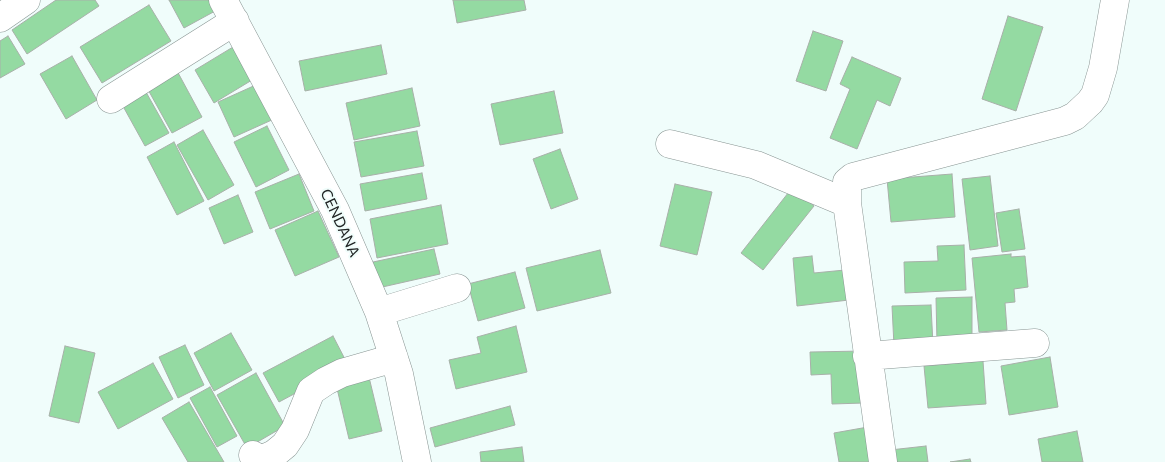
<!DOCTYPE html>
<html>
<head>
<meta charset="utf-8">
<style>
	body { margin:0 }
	canvas { display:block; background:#f0fdfb }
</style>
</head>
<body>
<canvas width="1165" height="462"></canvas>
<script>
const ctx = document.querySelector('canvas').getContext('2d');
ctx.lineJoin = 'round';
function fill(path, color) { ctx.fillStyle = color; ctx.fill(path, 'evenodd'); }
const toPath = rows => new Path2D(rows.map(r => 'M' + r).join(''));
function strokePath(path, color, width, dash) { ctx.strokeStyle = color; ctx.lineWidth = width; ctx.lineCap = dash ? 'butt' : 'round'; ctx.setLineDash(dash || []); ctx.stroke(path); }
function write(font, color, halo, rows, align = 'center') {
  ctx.font = font + ' Commissioner,sans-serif'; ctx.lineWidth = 4; ctx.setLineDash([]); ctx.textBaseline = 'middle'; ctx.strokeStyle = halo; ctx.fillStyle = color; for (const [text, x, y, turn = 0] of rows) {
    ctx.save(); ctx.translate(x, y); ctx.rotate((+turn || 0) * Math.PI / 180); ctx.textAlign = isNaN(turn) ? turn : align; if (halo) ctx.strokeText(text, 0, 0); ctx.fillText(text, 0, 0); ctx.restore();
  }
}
const building = toPath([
	[56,0,95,0,99,6,27,54,12,30,56,0],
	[169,0,212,0,217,10,184,28,169,0],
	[453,0,524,0,526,10,457,23,453,0],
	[149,5,171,41,102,83,80,47,149,5],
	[1008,16,1043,27,1016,111,982,99,1008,16],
	[813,31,843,41,826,91,796,81,813,31],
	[8,36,25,64,0,78,0,41,8,36],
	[238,44,257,77,214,103,195,70,238,44],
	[381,45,387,74,305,91,299,61,381,45],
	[72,56,97,100,66,119,40,74,72,56],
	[852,57,901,78,890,106,877,100,857,149,830,138,850,89,840,84,852,57],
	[176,69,202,117,172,133,146,86,176,69],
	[258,84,274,119,234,137,218,102,258,84],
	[142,85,169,133,145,146,119,99,142,85],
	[412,88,420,126,354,140,346,103,412,88],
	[554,91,563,133,500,145,491,104,554,91],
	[267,126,289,170,256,187,234,142,267,126],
	[203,130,234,185,208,200,177,145,203,130],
	[417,131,424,166,361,177,354,142,417,131],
	[174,142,204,201,177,215,147,157,174,142],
	[560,149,578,199,551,209,533,159,560,149],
	[422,173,427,199,365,211,360,184,422,173],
	[299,174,314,211,270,229,255,192,299,174],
	[952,174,955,217,891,222,887,179,952,174],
	[990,176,998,246,970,250,962,179,990,176],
	[675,184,712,192,697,255,660,246,675,184],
	[792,188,814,206,763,270,741,253,792,188],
	[238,195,253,232,224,244,209,208,238,195],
	[441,205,448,244,377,258,370,219,441,205],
	[1019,209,1025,249,1002,252,996,213,1019,209],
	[318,211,339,257,295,276,275,230,318,211],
	[964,245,966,290,905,293,904,262,938,261,937,246,964,245],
	[434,249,440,274,378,288,373,262,434,249],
	[600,250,611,293,537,311,526,268,600,250],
	[1011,254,1011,257,1025,256,1028,287,1014,289,1015,302,1005,303,1007,330,979,332,972,258,1011,254],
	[812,256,814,273,845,270,849,300,797,306,793,258,812,256],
	[515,272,525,308,478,321,468,284,515,272],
	[972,297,972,343,937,343,936,298,972,297],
	[931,305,933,345,894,346,892,306,931,305],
	[516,326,527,372,456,389,449,360,481,353,477,337,516,326],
	[231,333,252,370,214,391,194,353,231,333],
	[333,336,348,365,279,402,263,373,333,336],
	[185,345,204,385,178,398,159,357,185,345],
	[65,346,95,353,79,423,49,416,65,346],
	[863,351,864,403,832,404,831,374,811,375,810,352,863,351],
	[1050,357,1058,407,1009,415,1001,366,1050,357],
	[983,361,986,404,928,408,924,366,983,361],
	[153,363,173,399,118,429,98,392,153,363],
	[256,373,285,426,247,448,217,395,256,373],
	[368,373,382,431,349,439,335,380,368,373],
	[210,387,237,436,217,447,190,398,210,387],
	[189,402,224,462,188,462,162,418,189,402],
	[510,406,515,425,435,447,430,428,510,406],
	[868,427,874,462,839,462,834,433,868,427],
	[1077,431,1083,462,1042,462,1038,439,1077,431],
	[926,446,928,462,891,462,890,450,926,446],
	[522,447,524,462,481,462,480,452,522,447],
	[970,459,971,462,950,462,970,459]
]);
const minor = toPath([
	[223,0,335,210,379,312,399,374,417,462],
	[0,18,26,0],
	[111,99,235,21],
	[670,144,756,165,847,203],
	[379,312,457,288],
	[867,356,1035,343],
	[253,455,261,460,274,454,285,445,295,430,311,391,326,381,342,373,394,358],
	[883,462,847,203,847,182,853,177,1065,121,1075,116,1090,102,1095,95,1103,68,1115,0]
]);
const streetNames = [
	["CENDANA",340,223,65]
];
fill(building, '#94daa2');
strokePath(building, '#a8b0a9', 1);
strokePath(minor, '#899593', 29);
strokePath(minor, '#fff', 28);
write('15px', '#212525', '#f0fdfb', streetNames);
</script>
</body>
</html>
